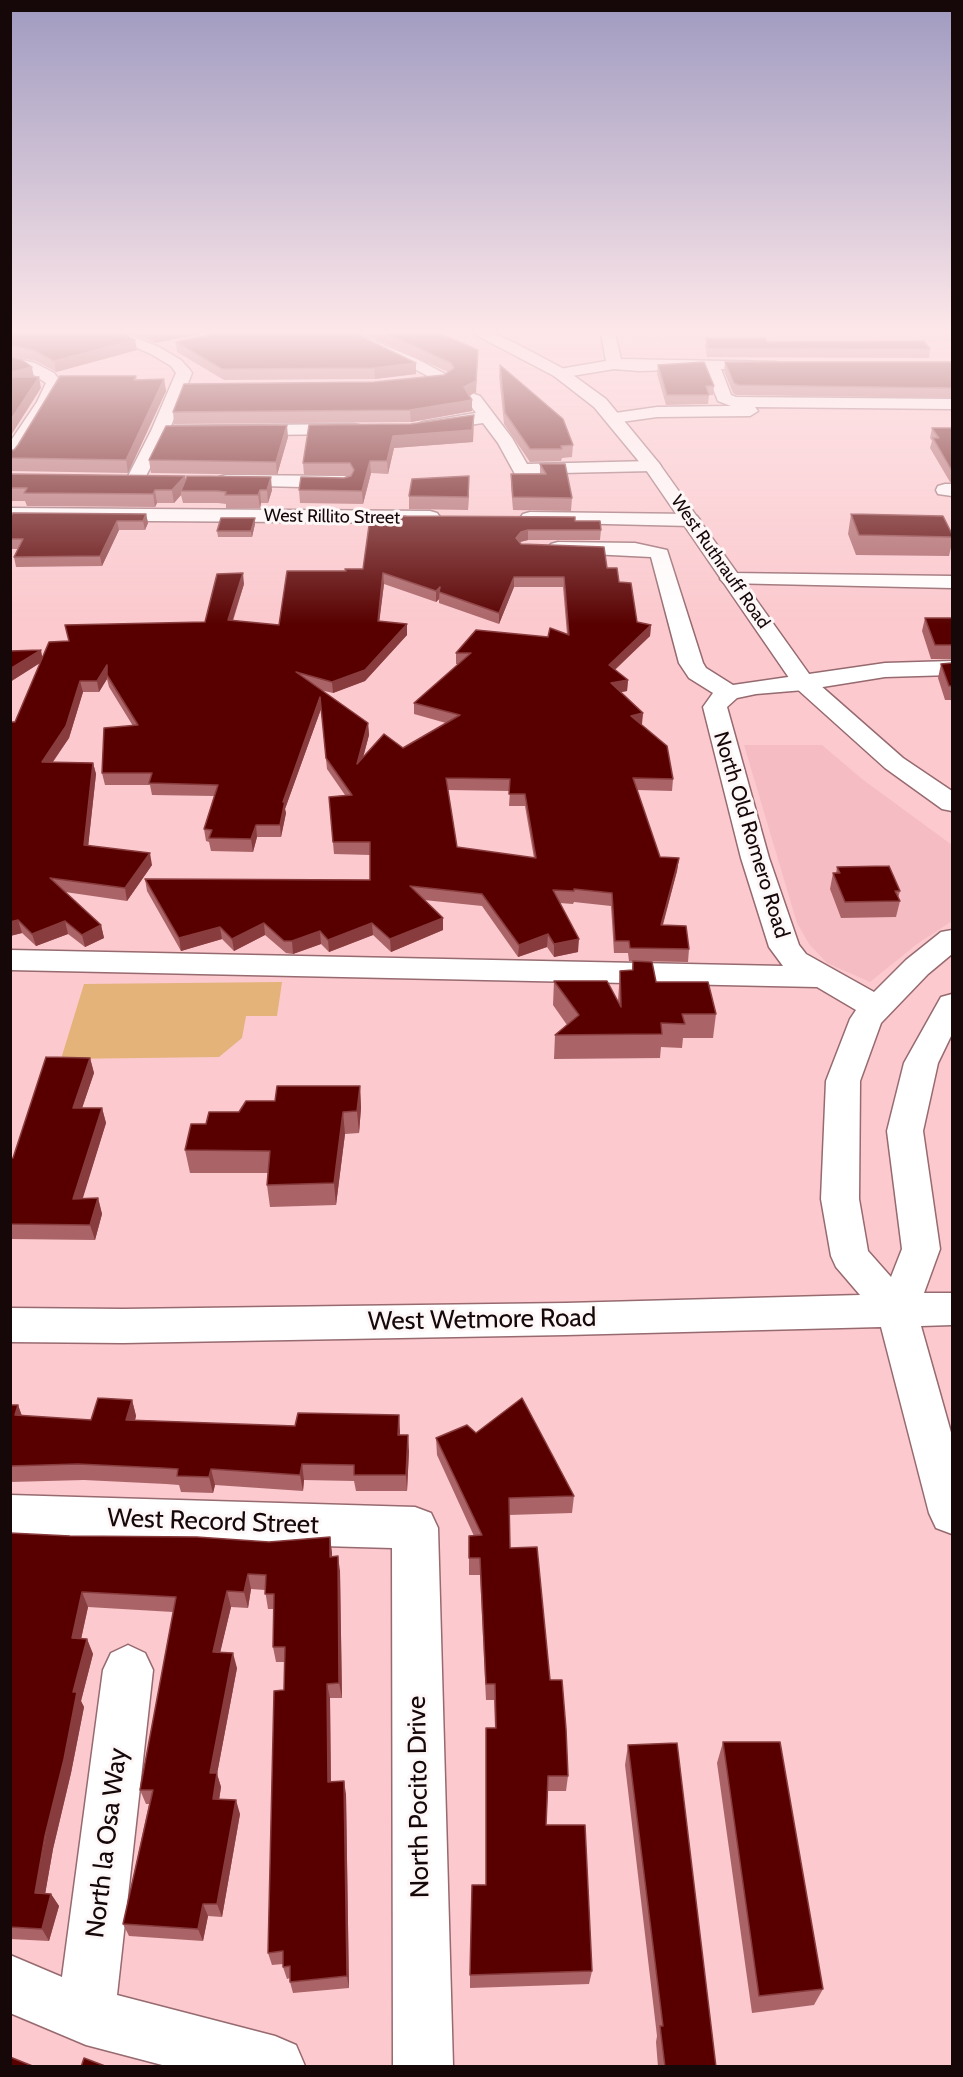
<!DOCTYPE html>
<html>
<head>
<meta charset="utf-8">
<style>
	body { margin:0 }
	#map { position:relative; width:963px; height:2077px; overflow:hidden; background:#fbc9ce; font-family:Cabin,sans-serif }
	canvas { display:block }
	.frame { position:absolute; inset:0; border:12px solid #160709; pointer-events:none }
</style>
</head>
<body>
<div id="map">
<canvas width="963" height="2077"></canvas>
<div class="frame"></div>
</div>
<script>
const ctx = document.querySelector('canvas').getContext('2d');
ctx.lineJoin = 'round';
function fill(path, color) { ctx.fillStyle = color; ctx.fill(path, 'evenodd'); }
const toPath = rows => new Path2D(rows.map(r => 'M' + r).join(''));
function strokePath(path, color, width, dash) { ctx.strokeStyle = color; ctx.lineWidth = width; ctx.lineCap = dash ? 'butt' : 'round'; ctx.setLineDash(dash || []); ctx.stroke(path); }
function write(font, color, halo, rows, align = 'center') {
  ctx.font = font + ' Cabin,sans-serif'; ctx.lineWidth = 6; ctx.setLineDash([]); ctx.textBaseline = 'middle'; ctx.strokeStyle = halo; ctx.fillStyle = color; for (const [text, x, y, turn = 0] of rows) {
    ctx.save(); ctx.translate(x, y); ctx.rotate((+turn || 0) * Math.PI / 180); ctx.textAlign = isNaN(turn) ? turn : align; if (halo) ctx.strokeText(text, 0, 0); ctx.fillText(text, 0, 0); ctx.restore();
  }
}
const built = toPath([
	[633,334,952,334,952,343,634,341],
	[744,745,822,745,862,779,952,845,952,921,917,944,870,982,827,963,809,944,797,923]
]);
const green = toPath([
	[282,982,277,1016,246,1016,242,1038,219,1057,61,1059,84,984]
]);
const minor = toPath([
	[104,334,126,334,159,347,181,360,190,370,192,373,171,426,353,424,359,425,362,429,359,433,353,434,166,436,142,484,128,484,126,480,151,431,176,373,171,366,149,353,104,334],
	[337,334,358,334,419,360,473,389,475,392,474,394,480,396,512,438,527,464,652,461,658,462,661,466,658,470,652,471,515,474,498,443,483,423,428,431,422,430,419,426,422,422,476,413,466,399,467,397,409,366,337,334],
	[601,334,615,334,621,359,776,362,779,365,771,370,721,369,731,395,736,397,952,399,952,409,755,407,758,411,750,416,657,417,614,423,608,422,606,418,608,414,657,407,731,406,718,401,705,369,639,371,614,369,560,378,554,376,552,373,554,370,606,361,601,334],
	[10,357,35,363,54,373,62,383,53,402,19,456,16,460,10,461,10,442,37,402,46,383,25,369,10,366,10,357],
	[226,475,344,476,351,478,353,482,351,486,344,488,219,485,217,481,219,477,226,475],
	[945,484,952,484,952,496,938,494,936,490,938,486,945,484],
	[10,508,430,511,437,513,440,517,437,521,430,523,10,520,10,508],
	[530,512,690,514,697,516,700,520,697,524,690,526,523,522,520,518,523,514,530,512],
	[558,542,635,543,667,550,703,663,706,668,733,685,885,663,952,661,952,675,885,677,804,690,756,694,737,698,727,707,769,858,799,945,806,954,874,992,906,960,941,932,952,930,952,954,928,974,881,1023,860,1081,859,1199,868,1251,891,1277,902,1249,887,1131,904,1063,941,997,952,994,952,1034,938,1063,923,1131,940,1249,924,1293,952,1293,952,1325,921,1326,952,1436,952,1534,936,1528,929,1513,881,1327,566,1335,123,1343,10,1342,10,1308,123,1309,566,1303,860,1295,836,1267,831,1256,821,1199,826,1081,850,1019,856,1010,817,987,10,970,10,950,783,966,769,947,741,858,703,707,713,693,689,678,679,663,651,557,551,552,548,548,551,544,558,542],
	[731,573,952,576,952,588,724,583,720,579,724,575,731,573],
	[10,1495,415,1507,431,1513,438,1528,453,2066,393,2066,392,1548,10,1537,10,1495],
	[128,1645,145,1653,153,1670,117,1995,275,2036,296,2045,305,2066,166,2066,86,2045,10,2013,10,1955,62,1977,103,1670,111,1653,128,1645]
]);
const major = toPath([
	[474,334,495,334,515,343,566,370,606,399,658,462,812,678,903,758,952,791,952,811,942,809,885,768,796,688,646,470,594,407,554,376,474,334]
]);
const wall = toPath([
	[10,334,137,350,56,372,36,361,10,356],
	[133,334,200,334,155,343],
	[214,334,416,374,375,379,224,380,177,352,176,342],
	[364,334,441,334,478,350,476,392,469,396,472,400,472,411,411,422,174,424,173,412,374,382,444,375,448,372],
	[706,338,767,342,930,349,929,358,707,357,705,346],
	[725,362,952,362,952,398,736,395,733,393,724,371],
	[500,365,573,445,572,457,562,458,561,461,530,462,504,424,499,376],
	[658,365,714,386,713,395,709,395,708,404,666,405,657,374],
	[136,376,137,380,164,379,166,391,128,473,10,471,10,450,14,450],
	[474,415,473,442,394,448,388,474,371,473,363,504,300,503,299,490,350,476,304,475,303,463,411,424],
	[932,428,952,428,952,482,950,482,930,448,932,441,930,438],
	[288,437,277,475,151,473,149,460],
	[540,464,572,498,571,511,513,510,511,487,511,474,540,474],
	[10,474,186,480,272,490,268,503,261,503,260,508,226,508,226,504,218,503,183,503,181,495,174,503,157,503,155,507,27,506,25,501,10,501],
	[469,476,468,510,409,509,409,496],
	[146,514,148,523,145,530,119,530,102,566,16,567,14,557,18,549,10,549,10,517],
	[851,514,952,534,952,543,949,556,856,555,848,534],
	[255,518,255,524,252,537,218,537,217,531],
	[370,518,575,521,601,530,600,540,528,540,520,542,521,544,607,568,619,582,637,622,651,625,650,636,615,670,628,680,627,691,621,692,643,713,641,725,673,779,672,791,637,790,660,857,679,858,677,871,663,925,689,949,688,962,629,961,628,953,614,953,611,906,574,902,573,904,560,903,578,952,554,957,547,947,518,957,482,906,424,900,443,918,443,930,391,952,373,935,329,952,321,944,293,954,286,953,265,935,234,951,222,939,181,951,147,891,145,879,370,880,370,855,334,854,329,797,345,795,327,769,321,709,285,809,286,813,281,837,257,837,253,852,211,851,209,842,206,841,204,829,214,796,152,795,150,785,105,785,102,773,133,726,109,687,107,679,99,692,83,692,69,738,53,762,93,763,96,774,88,846,152,865,127,901,65,892,101,925,104,938,85,947,68,934,36,946,22,933,10,936,10,722,15,722,40,663,10,682,42,657,68,641,205,622,244,584,233,621,279,625,345,571,363,569],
	[384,584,436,602,439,599,439,603,499,624,514,587,563,587,567,634,548,637,456,653,456,664,459,664,414,703,414,714,446,723,403,748,363,758,369,735,368,723,320,690,333,693,365,681,407,635,379,621],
	[448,790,510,791,509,806,525,806,534,858,457,847],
	[925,618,952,618,952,659,931,659,922,631],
	[952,663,952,700,945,700,938,678,941,664],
	[837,867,900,891,898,898,900,901,896,917,841,918,830,889,833,873,836,873],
	[633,961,656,982,716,1014,713,1038,683,1038,682,1048,661,1047,660,1058,554,1059,555,1035,567,1025,553,1005,554,981,618,1001,620,971,632,970],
	[90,1058,94,1073,82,1108,102,1108,106,1123,82,1199,98,1198,102,1214,95,1240,10,1239,10,1158,13,1158],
	[360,1086,361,1108,359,1133,345,1134,336,1205,270,1207,267,1185,268,1173,190,1173,185,1150,206,1124,239,1112,275,1101],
	[132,1400,136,1416,135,1420,400,1431,400,1435,409,1451,407,1491,356,1491,354,1481,304,1480,303,1491,215,1485,213,1493,181,1492,179,1485,166,1484,84,1480,10,1482,10,1405,18,1405,22,1416,91,1420],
	[476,1433,574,1496,572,1513,509,1515,510,1548,550,1680,568,1776,566,1791,548,1791,546,1825,592,1971,589,1984,470,1988,470,1975,486,1885,495,1728,494,1700,486,1700,480,1575,469,1575,469,1536,474,1536,437,1455,436,1438],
	[10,1533,70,1536,269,1542,330,1537,332,1556,340,1571,342,1698,330,1698,331,1782,346,1794,349,1988,293,1993,290,1982,290,1978,287,1979,283,1967,283,1964,272,1965,268,1953,284,1690,285,1662,276,1662,273,1647,273,1609,268,1609,265,1590,251,1589,248,1608,231,1607,220,1652,237,1668,217,1774,221,1787,219,1800,240,1814,222,1917,208,1916,203,1941,129,1936,123,1924,149,1804,146,1804,140,1790,173,1612,88,1607,81,1639,87,1639,93,1654,81,1701,84,1707,71,1773,53,1849,45,1894,51,1894,59,1906,49,1941,10,1939],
	[723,1742,823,1989,814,2005,752,2013,717,1763],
	[628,1745,716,2067,658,2067,656,2042,657,2036,625,1765]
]);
const shadedWall = toPath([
	[154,334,200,334,155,343],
	[135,340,137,350,56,372,54,361],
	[478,350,476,392,464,399,464,387],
	[416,363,416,374,375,379,374,368],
	[32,367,34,378,14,383,12,372],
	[39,377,41,388,10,437,10,421],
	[164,379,166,391,128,473,126,460],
	[472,400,472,411,411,422,410,410],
	[474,415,473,442,394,448,388,474,387,461,393,436],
	[287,425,288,437,277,475,276,462],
	[370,461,371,473,363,504,362,491],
	[185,476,187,489,181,491,181,495,174,503,172,490],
	[469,476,469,488,468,510,468,497],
	[271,477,272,490,268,503,267,490],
	[155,490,157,503,155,507,153,494],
	[260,490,261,503,260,508,258,495],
	[146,514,148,523,145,530,143,521],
	[255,518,255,524,252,537,251,531],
	[117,521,119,530,102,566,100,556],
	[528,530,528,540,520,542,516,548,516,538,521,532],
	[243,573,244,584,229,631,228,620],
	[383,573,384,584,378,632,378,621],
	[514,577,514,587,499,624,499,613],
	[440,587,439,599,436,602,436,591],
	[407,624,407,635,365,681,333,693,332,682],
	[651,625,650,636,608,676,609,665],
	[41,650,43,661,10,682,10,669],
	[107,665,107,679,99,692,97,681],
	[628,680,627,691,611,694,611,683],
	[80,681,83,692,69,738,45,773,42,762],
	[320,697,321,709,285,809,286,813,281,837,280,825,283,802],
	[643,713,642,724,630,727,631,716],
	[368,723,369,735,358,776,357,764],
	[93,763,96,774,87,857,84,845],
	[256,825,257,837,253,852,251,839],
	[150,853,152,865,127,901,125,888],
	[679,858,677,871,659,938,661,925],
	[443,918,443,930,391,952,390,939],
	[18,920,22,933,10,936,10,922],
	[65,921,68,934,36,946,32,934],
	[264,923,265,935,234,951,232,939],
	[372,923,373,935,329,952,328,940],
	[101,925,104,938,85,947,82,935],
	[220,927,222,939,181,951,179,938],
	[320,931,321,944,293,954,292,941],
	[548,934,547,947,518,957,519,945],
	[579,939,578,952,554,957,554,944],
	[90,1058,94,1073,77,1123,73,1108],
	[360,1086,361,1108,359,1133,357,1111],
	[102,1108,106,1123,78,1214,73,1199],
	[343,1112,345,1134,336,1205,334,1183],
	[98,1198,102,1214,95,1240,90,1225],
	[132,1400,136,1416,131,1436,126,1420],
	[18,1405,24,1422,15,1415],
	[399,1415,400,1431,399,1451,398,1435],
	[408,1435,409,1451,407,1491,406,1475],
	[302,1464,304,1480,303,1491,300,1475],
	[211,1469,215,1485,213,1493,209,1477],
	[330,1537,332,1553,332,1572,330,1557],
	[338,1556,340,1571,342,1698,339,1683],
	[248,1574,251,1589,248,1608,244,1592],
	[227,1591,231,1607,217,1666,213,1652],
	[82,1592,88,1607,78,1653,72,1638],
	[87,1639,93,1654,81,1701,84,1707,71,1773,53,1849,43,1906,35,1893,73,1692],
	[233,1653,237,1668,217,1774,221,1787,217,1813,213,1799,210,1773],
	[327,1684,330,1698,331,1796,328,1782],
	[344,1781,346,1794,349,1988,347,1976],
	[236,1800,240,1814,222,1917,217,1904],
	[51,1894,59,1906,49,1941,42,1929],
	[203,1904,208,1916,203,1941,198,1929]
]);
const building = toPath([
	[10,334,123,334,135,340,54,361,33,350,10,345,10,334],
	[214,334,356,334,416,363,374,368,222,369,176,342,214,334],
	[387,334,441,334,478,350,476,381,464,387,472,400,410,410,173,412,184,384,374,382,444,375,454,368,451,363,387,334],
	[706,338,765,338,767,342,924,341,930,349,708,348,706,338],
	[10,357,22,360,32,367,12,372,13,377,39,377,10,421,10,357],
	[704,362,714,386,706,386,709,395,667,395,658,365,704,362],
	[725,362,952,362,952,388,738,385,734,383,725,362],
	[500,365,563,419,573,445,561,446,562,449,530,449,505,413,500,365],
	[60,376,136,376,134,380,164,379,126,460,10,458,10,450,14,450,18,445,60,376],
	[474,415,472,430,393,436,387,461,370,461,362,491,299,490,301,477,344,478,351,476,354,470,350,463,303,463,309,425,411,424,474,415],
	[287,425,276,462,149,460,166,426,287,425],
	[932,428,952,428,952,471,933,438,939,438,932,428],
	[540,464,565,464,572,498,513,497,511,474,546,474,540,464],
	[10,474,185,476,172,490,155,490,153,494,24,493,27,488,10,488,10,474],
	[187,476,271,477,267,490,260,490,258,495,225,495,226,492,217,491,181,491,187,476],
	[469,476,468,497,409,496,412,479,469,476],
	[13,513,146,514,143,521,117,521,100,556,14,557,23,539,10,539,10,517,13,513],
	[851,514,943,516,952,534,952,537,859,535,851,514],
	[406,516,575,517,575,521,600,521,601,530,528,530,521,532,516,538,521,544,604,547,607,568,617,568,619,582,631,583,637,622,651,625,609,665,628,680,611,683,643,713,631,716,667,746,673,779,633,778,660,857,679,858,661,925,686,926,689,949,630,948,629,941,615,941,612,893,574,889,574,891,553,890,579,939,554,944,548,934,519,945,482,894,410,886,443,918,390,939,372,923,328,940,320,931,292,941,284,941,264,923,232,939,220,927,179,938,145,879,370,880,370,842,333,842,329,797,352,795,326,758,320,697,283,802,285,801,280,825,256,825,251,839,209,838,212,830,204,829,218,785,149,783,152,773,102,773,104,728,138,725,107,675,107,665,97,681,80,681,66,726,42,762,93,763,84,845,150,853,125,888,50,878,101,925,82,935,65,921,32,934,18,920,10,922,10,722,15,722,49,642,69,641,65,625,205,622,217,574,243,573,228,620,279,625,287,571,346,571,345,569,363,569,370,518,406,516],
	[383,573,436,591,440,587,439,592,499,613,514,577,564,577,569,635,550,628,548,637,476,630,456,653,471,653,414,703,460,715,403,748,384,734,357,764,368,723,296,672,332,682,365,670,407,624,378,621,383,573],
	[446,778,510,779,509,794,525,794,536,858,457,847,446,778],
	[221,518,255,518,251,531,217,531,221,518],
	[925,618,952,618,952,645,935,645,925,618],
	[41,650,10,669,10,651,41,650],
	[952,663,952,686,949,686,941,664,952,663],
	[889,866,900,891,895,891,900,901,845,902,833,873,840,873,837,867,889,866],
	[633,961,652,962,656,982,708,982,716,1014,682,1014,685,1024,661,1023,662,1034,555,1035,579,1015,554,981,607,981,621,1007,620,971,633,970,633,961],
	[46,1057,90,1058,73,1108,102,1108,73,1199,98,1198,90,1225,10,1224,10,1158,13,1158,46,1057],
	[277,1086,360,1086,357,1111,343,1112,334,1183,267,1185,270,1151,185,1150,191,1124,206,1124,209,1112,239,1112,246,1101,275,1101,277,1086],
	[98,1398,132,1400,126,1420,295,1426,298,1413,399,1415,398,1435,408,1435,406,1475,354,1475,354,1465,302,1464,300,1475,211,1469,209,1477,177,1476,178,1469,162,1468,78,1464,10,1466,10,1405,18,1405,15,1415,91,1420,98,1398],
	[522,1398,574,1496,509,1498,510,1548,537,1547,550,1680,562,1680,566,1729,568,1776,548,1776,546,1825,585,1825,592,1971,470,1975,472,1885,486,1885,486,1728,496,1728,495,1684,486,1684,480,1558,469,1558,469,1536,482,1535,436,1438,467,1425,476,1433,522,1398],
	[10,1533,70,1536,197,1537,269,1542,330,1537,330,1557,338,1556,339,1683,327,1684,328,1782,344,1781,347,1976,290,1982,290,1966,283,1967,283,1951,268,1953,274,1691,284,1690,285,1647,273,1647,274,1594,265,1594,266,1575,248,1574,244,1592,227,1591,213,1652,233,1653,210,1773,217,1773,213,1799,236,1800,217,1904,203,1904,198,1929,123,1924,153,1790,140,1790,176,1597,82,1592,72,1638,87,1639,73,1692,77,1692,64,1759,45,1836,35,1893,51,1894,42,1929,10,1927,10,1533],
	[723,1742,780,1742,823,1989,759,1996,723,1742],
	[677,1743,716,2067,665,2067,660,2026,663,2026,628,1745,677,1743],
	[10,2057,35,2067,10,2067,10,2057],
	[84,2058,105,2066,81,2067,84,2058]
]);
const farStreetnames = [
	["West Rillito Street",332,517,1],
	["West Ruthrauff Road",720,562,55]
];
const streetNames = [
	["North Old Romero Road",751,835,73]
];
const nearStreetnames = [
	["West Wetmore Road",482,1320,-1],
	["West Record Street",213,1522,2],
	["North Pocito Drive",419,1797,-91],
	["North la Osa Way",107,1843,-83]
];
fill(built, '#f6bcc3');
fill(green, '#e3b379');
strokePath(minor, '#966a6f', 3);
strokePath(major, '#966a6f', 3);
fill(minor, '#fff');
fill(major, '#fff');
fill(wall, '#aa6467');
fill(shadedWall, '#893c3e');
fill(building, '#580000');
strokePath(building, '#893c3e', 1.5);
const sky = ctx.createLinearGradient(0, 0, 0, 625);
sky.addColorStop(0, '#9f9ac0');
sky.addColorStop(0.53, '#fde7e9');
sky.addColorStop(1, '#fde7e900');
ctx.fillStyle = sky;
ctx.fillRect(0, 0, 963, 625);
write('18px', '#160709', '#fdf7f8', farStreetnames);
write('21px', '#160709', '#fdf7f8', streetNames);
write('26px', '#160709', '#fdf7f8', nearStreetnames);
</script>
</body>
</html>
